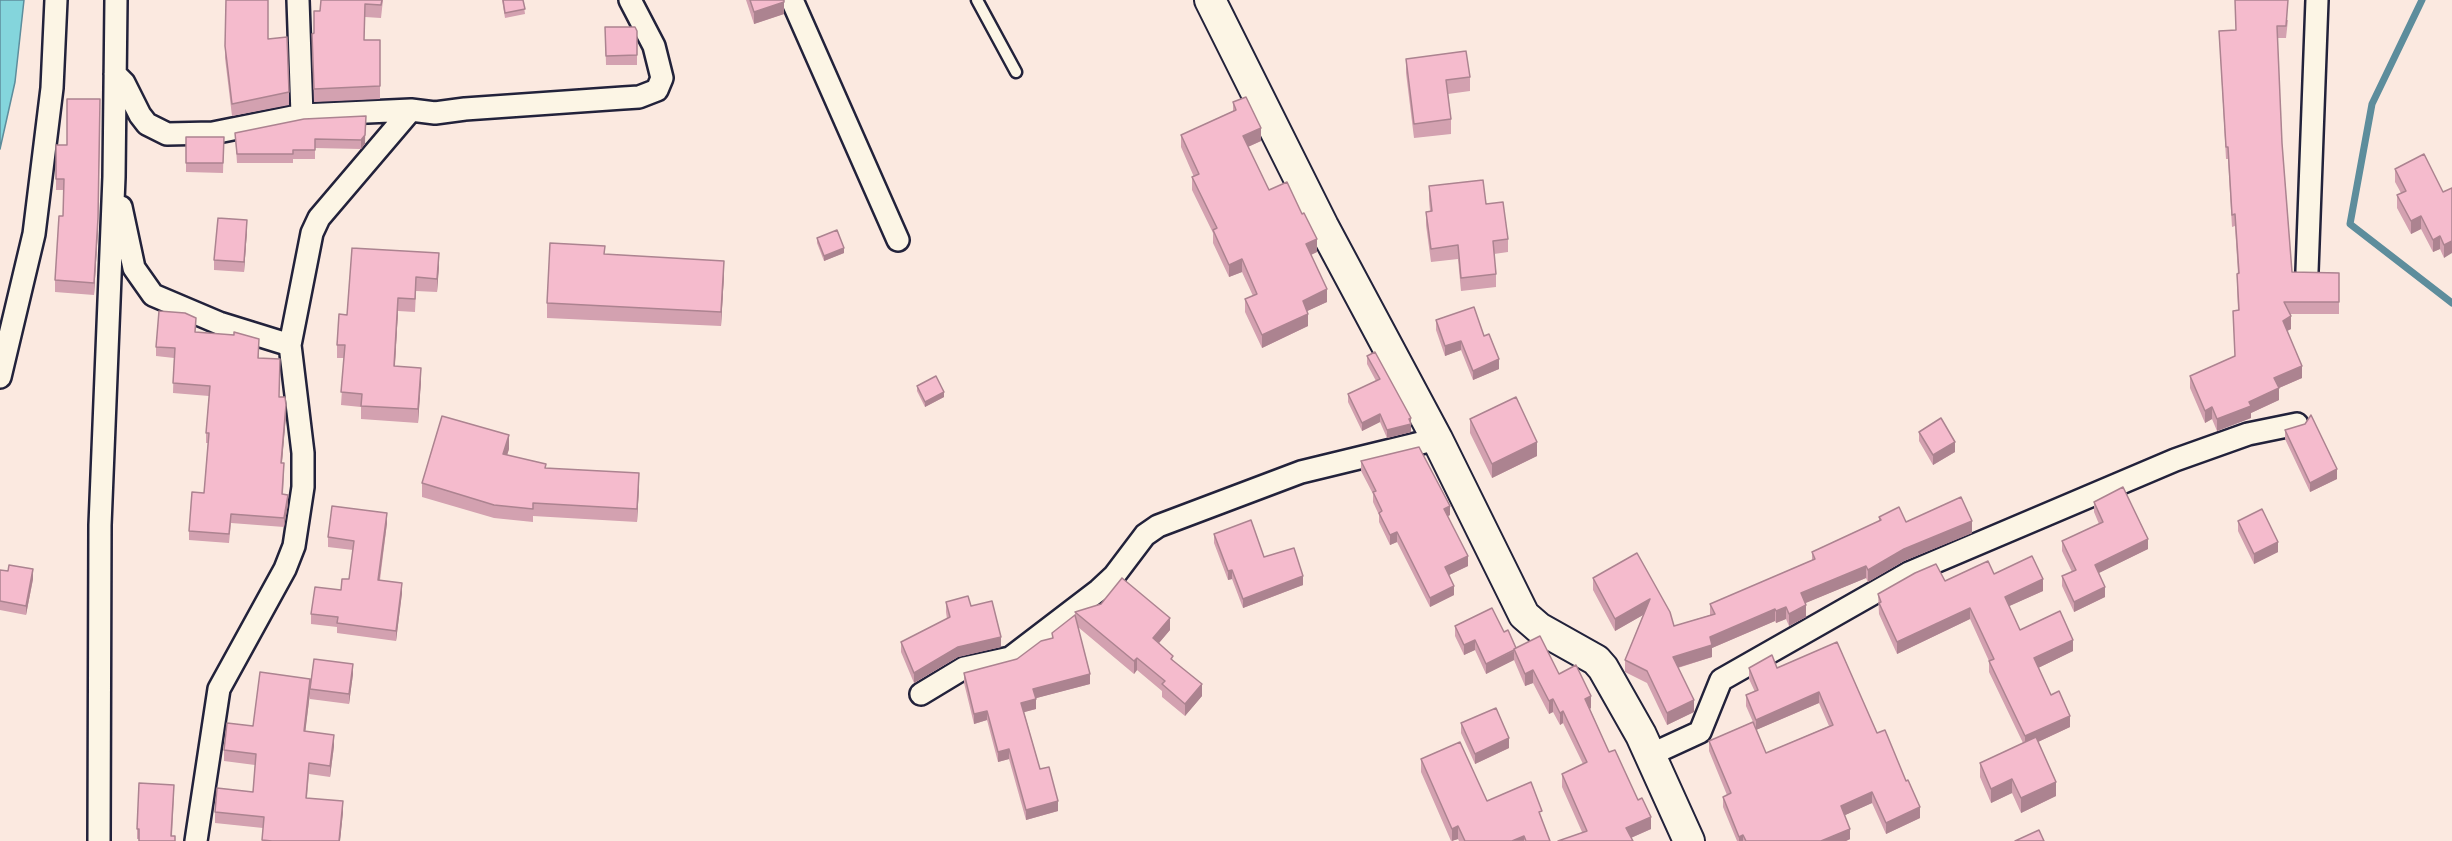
<!DOCTYPE html>
<html>
<head>
<meta charset="utf-8">
<style>
	body { margin:0 }
	canvas { display:block; background:#fbe9e0 }
</style>
</head>
<body>
<canvas width="2452" height="841"></canvas>
<script>
const ctx = document.querySelector('canvas').getContext('2d');
ctx.lineJoin = 'round';
function fill(path, color) { ctx.fillStyle = color; ctx.fill(path, 'evenodd'); }
const toPath = rows => new Path2D(rows.map(r => 'M' + r).join(''));
function strokePath(path, color, width, dash) { ctx.strokeStyle = color; ctx.lineWidth = width; ctx.lineCap = dash ? 'butt' : 'round'; ctx.setLineDash(dash || []); ctx.stroke(path); }
const water = toPath([
	[0,0,24,0,15,82,0,149,0,0]
]);
const stream = toPath([
	[2422,0,2372,104,2350,224,2452,303]
]);
const lane = toPath([
	[977,0,1016,72]
]);
const street = toPath([
	[298,0,302,115],
	[792,0,898,240],
	[115,74,124,83,140,115,147,124,167,134,213,133,302,115,411,110],
	[121,207,134,268,153,295,219,323,290,345],
	[2307,271,2317,0],
	[0,377,34,234,52,88,56,0],
	[921,694,964,668,1010,658,1099,590,1114,576,1145,535,1158,526,1301,472,1437,439],
	[1650,755,1700,732,1721,680,1909,573,2175,460,2248,434,2297,424],
	[99,841,100,525,114,177,116,0],
	[196,841,219,689,285,569,294,546,303,487,303,453,290,345,312,233,319,218,411,110,435,113,465,109,623,98,639,97,657,90,662,78,654,46,630,0]
]);
const secondary = toPath([
	[1210,0,1323,226,1437,439,1524,615,1539,628,1596,660,1603,668,1641,735,1689,841]
]);
const wall = toPath([
	[226,0,268,39,289,92,289,105,232,116,225,58],
	[383,0,381,18,365,17,364,40,380,40,380,99,314,102,312,46,320,11],
	[502,0,523,0,525,14,505,18],
	[746,0,784,0,784,14,754,24],
	[2288,20,2286,38,2277,38,2282,143,2292,272,2339,273,2339,314,2290,314,2291,329,2287,331,2302,378,2279,388,2279,400,2251,413,2251,418,2217,431,2212,419,2205,423,2190,388,2190,376,2235,356,2233,311,2238,310,2237,286,2237,274,2238,274,2235,226,2232,227,2228,159,2226,159,2219,31,2236,30],
	[605,27,637,31,637,65,606,65],
	[1406,59,1470,77,1470,91,1448,94,1451,119,1451,134,1414,138,1406,73],
	[1233,102,1261,141,1248,147,1269,190,1317,252,1311,255,1327,302,1307,311,1308,326,1262,348,1245,312,1245,299,1253,296,1242,272,1229,277,1213,243,1213,233,1192,190,1192,177,1194,177,1181,147,1181,135,1233,111],
	[366,116,365,144,361,149,315,148,315,159,293,159,293,163,237,163,235,133],
	[186,137,224,137,223,173,186,172],
	[56,150,98,230,94,295,55,292,55,280,63,216,64,190,56,190],
	[2395,169,2443,192,2452,188,2444,258,2440,249,2433,252,2421,229,2411,234,2397,208,2397,195,2401,193,2395,182],
	[1429,186,1486,204,1508,239,1508,252,1494,254,1496,274,1496,287,1461,291,1458,259,1431,262,1426,225,1426,212,1430,211,1429,200],
	[247,230,244,272,214,270,214,260],
	[817,238,844,253,824,261,817,243],
	[352,248,439,266,437,292,416,291,415,312,398,311,395,366,421,381,418,423,361,419,361,407,341,405,344,358,337,358,337,345,347,315],
	[605,254,724,275,721,326,547,318,547,303],
	[1436,320,1484,336,1499,369,1473,380,1461,350,1445,356,1436,330],
	[196,332,259,349,259,358,279,397,286,415,282,463,284,473,283,494,288,504,284,527,231,523,229,543,189,540,189,531,204,493,208,443,206,443,206,433,209,396,173,393,174,358,156,356,156,347],
	[1367,356,1411,423,1411,432,1387,438,1380,422,1362,431,1348,402,1348,394,1376,381,1367,364],
	[917,386,944,397,925,407,917,391],
	[1470,419,1537,456,1492,478,1470,433],
	[2305,424,2337,479,2310,492,2285,439,2285,430],
	[1919,432,1955,452,1933,465,1919,441],
	[509,449,507,455,546,468,639,487,637,522,533,516,533,522,494,518,422,497,422,483],
	[1361,461,1450,515,1448,516,1468,566,1449,575,1454,595,1430,607,1397,542,1390,545,1379,522,1379,515,1373,502,1373,494,1361,471],
	[2094,502,2148,549,2098,573,2105,597,2074,612,2062,586,2062,576,2072,572,2062,551,2062,541,2099,524,2094,512],
	[1879,517,1972,533,1904,561,1868,582,1866,578,1805,603,1806,617,1789,626,1786,619,1776,623,1775,621,1712,648,1712,657,1678,668,1694,712,1667,725,1647,683,1625,672,1625,660,1643,615,1615,631,1593,590,1593,578,1674,626,1710,615,1710,604,1812,560,1812,552,1879,521],
	[2238,521,2278,552,2254,564,2238,531],
	[387,523,380,580,402,593,396,641,337,633,337,627,311,624,311,614,341,590,349,579,353,550,328,547,328,537],
	[1214,534,1264,557,1303,585,1243,608,1232,579,1228,580,1214,543],
	[0,570,33,579,26,615,0,610],
	[1994,574,2043,591,2009,606,2020,630,2073,651,2038,668,2051,695,2070,727,2038,742,2056,796,2021,813,2012,793,1991,803,1980,777,1980,763,2023,743,1989,672,1989,661,1970,619,1897,654,1879,614,1878,594],
	[946,602,971,606,1001,647,958,657,914,683,901,652,901,642,947,619,946,612],
	[1075,612,1170,630,1159,643,1202,696,1185,716,1162,697,1162,691,1137,670,1134,674,1078,627,1090,684,1036,698,1036,709,1024,712,1040,769,1058,811,1026,820,1009,759,998,762,987,720,974,724,964,683,964,673,1017,659,1052,638,1052,633,1075,615],
	[1455,626,1504,632,1516,648,1559,674,1591,708,1590,709,1609,752,1651,829,1631,838,1582,832,1562,787,1562,774,1583,764,1563,723,1560,725,1553,712,1549,714,1533,683,1525,686,1514,660,1486,674,1475,650,1464,655,1455,636],
	[1837,642,1877,733,1920,818,1886,834,1872,803,1845,815,1850,839,1846,841,1737,841,1723,807,1723,797,1727,795,1709,751,1709,741,1753,722,1746,706,1746,695,1755,692,1749,679,1749,668,1777,668],
	[1819,703,1829,726,1766,753,1756,730],
	[353,674,349,704,310,699,310,693,305,732,334,746,330,777,309,774,307,798,343,812,340,841,262,841,263,828,215,823,215,812,253,792,255,765,224,761,224,750,310,679],
	[1461,723,1509,748,1475,764,1461,733],
	[1421,759,1487,801,1542,820,1550,841,1459,841,1458,839,1451,841,1421,772],
	[174,795,172,836,137,839,137,829]
]);
const shadedWall = toPath([
	[784,2,784,14,754,24,754,12],
	[100,110,98,230,94,295,94,283],
	[1261,128,1261,141,1243,149,1243,136],
	[365,135,365,144,361,149,361,140],
	[2421,216,2421,229,2411,234,2411,221],
	[247,220,247,230,244,272,244,262],
	[2440,236,2440,249,2433,252,2433,240],
	[1317,239,1317,252,1306,257,1306,244],
	[2452,241,2452,253,2444,258,2444,245],
	[844,248,844,253,824,261,824,256],
	[439,253,439,266,437,292,437,279],
	[1242,259,1242,272,1229,277,1229,265],
	[724,261,724,275,721,326,721,312],
	[1327,289,1327,302,1303,313,1303,301],
	[398,298,398,311,394,379,394,366],
	[1308,314,1308,326,1262,348,1262,335],
	[2291,316,2291,329,2283,333,2283,321],
	[1461,341,1461,350,1445,356,1445,346],
	[1499,359,1499,369,1473,380,1473,371],
	[2302,366,2302,378,2279,388,2279,400,2251,413,2251,418,2217,431,2217,419,2249,402,2274,378],
	[421,368,421,381,418,423,418,409],
	[944,392,944,397,925,407,925,402],
	[286,405,286,415,281,473,281,463],
	[2212,407,2212,419,2205,423,2205,411],
	[1380,414,1380,422,1362,431,1362,423],
	[1411,418,1411,432,1387,438,1387,430],
	[509,435,509,449,503,468,503,454],
	[1537,442,1537,456,1492,478,1492,464],
	[1955,442,1955,452,1933,465,1933,455],
	[2337,469,2337,479,2310,492,2310,483],
	[639,473,639,487,637,522,637,509],
	[288,495,288,504,284,527,284,518],
	[1450,506,1450,515,1444,518,1444,509],
	[387,513,387,523,378,590,378,580],
	[1972,521,1972,533,1904,561,1868,582,1868,570,1904,549],
	[1397,532,1397,542,1390,545,1390,535],
	[2148,539,2148,549,2095,575,2095,565],
	[2278,542,2278,552,2254,564,2254,554],
	[1468,556,1468,566,1445,577,1445,567],
	[1866,566,1866,578,1801,605,1801,593],
	[33,569,33,579,26,615,26,606],
	[1232,570,1232,579,1228,580,1228,571],
	[1303,576,1303,585,1243,608,1243,599],
	[2043,579,2043,591,2005,608,2005,597],
	[402,583,402,593,396,641,396,631],
	[1454,586,1454,595,1430,607,1430,598],
	[2105,587,2105,597,2074,612,2074,602],
	[1650,599,1650,611,1615,631,1615,619],
	[1806,605,1806,617,1789,626,1789,614],
	[1786,607,1786,619,1776,623,1776,611],
	[1970,608,1970,619,1897,654,1897,642],
	[1775,609,1775,621,1712,648,1712,657,1673,669,1673,657,1710,637],
	[1170,618,1170,630,1153,650,1153,638],
	[1001,637,1001,647,958,657,914,683,914,673,958,647],
	[1475,640,1475,650,1464,655,1464,645],
	[2073,640,2073,651,2034,670,2034,658],
	[1514,651,1514,660,1486,674,1486,664],
	[1137,658,1137,670,1134,674,1134,661],
	[353,664,353,674,349,704,349,694],
	[1533,670,1533,683,1525,686,1525,674],
	[1090,674,1090,684,1033,699,1033,689],
	[310,679,310,693,304,743,304,731],
	[1202,684,1202,696,1185,716,1185,704],
	[1819,692,1819,703,1756,730,1756,720],
	[1591,696,1591,708,1585,712,1585,699],
	[1036,699,1036,709,1021,713,1021,703],
	[1553,699,1553,712,1549,714,1549,701],
	[1694,700,1694,712,1667,725,1667,713],
	[987,711,987,720,974,724,974,714],
	[1563,711,1563,723,1560,725,1560,713],
	[2070,716,2070,727,2025,748,2025,736],
	[334,735,334,746,330,777,330,766],
	[1509,738,1509,748,1475,764,1475,754],
	[1009,749,1009,759,998,762,998,752],
	[2012,779,2012,793,1991,803,1991,789],
	[2056,782,2056,796,2021,813,2021,798],
	[1872,792,1872,803,1841,817,1841,806],
	[343,801,343,812,340,841,339,841],
	[1058,801,1058,811,1026,820,1026,810],
	[1920,807,1920,818,1886,834,1886,823],
	[1651,817,1651,829,1626,840,1626,828],
	[1458,826,1458,839,1452,841,1452,829],
	[1850,829,1850,839,1846,841,1821,841],
	[1743,835,1743,841,1739,841,1739,837],
	[1524,836,1524,841,1512,841]
]);
const building = toPath([
	[226,0,268,0,268,39,287,37,289,92,232,104,225,46,226,0],
	[321,0,382,0,381,5,365,4,364,40,380,40,380,86,314,89,312,34,314,33,314,11,320,11,321,0],
	[503,0,523,0,525,9,505,13,503,0],
	[750,0,784,0,784,2,754,12,750,0],
	[2235,0,2288,0,2286,26,2277,26,2282,143,2292,272,2339,273,2339,302,2284,302,2291,316,2283,321,2302,366,2274,378,2279,388,2249,402,2251,406,2217,419,2212,407,2205,411,2190,376,2235,356,2233,311,2239,310,2237,274,2239,273,2235,214,2232,215,2228,147,2226,147,2219,31,2236,30,2235,0],
	[605,27,635,27,637,31,637,55,606,56,605,27],
	[1466,51,1470,77,1446,80,1451,119,1414,124,1406,59,1466,51],
	[1246,97,1261,128,1243,136,1269,190,1287,182,1302,214,1304,213,1317,239,1306,244,1327,289,1303,301,1308,314,1262,335,1245,299,1257,294,1242,259,1229,265,1213,230,1217,228,1192,177,1199,174,1181,135,1236,110,1233,102,1246,97],
	[67,99,100,99,98,218,94,283,55,280,59,216,63,216,64,179,56,179,56,145,67,145,67,99],
	[366,116,365,135,361,140,315,139,315,150,293,150,293,154,237,154,235,133,304,119,366,116],
	[186,137,224,137,223,163,186,163,186,137],
	[2424,154,2443,192,2452,188,2452,241,2444,245,2440,236,2433,240,2421,216,2411,221,2397,195,2406,191,2395,169,2424,154],
	[1483,180,1486,204,1503,202,1508,239,1493,241,1496,274,1461,278,1458,245,1431,249,1426,212,1432,211,1429,186,1483,180],
	[218,218,247,220,244,262,214,260,218,218],
	[837,230,844,248,824,256,817,238,837,230],
	[550,243,605,246,604,254,724,261,721,312,547,303,550,243],
	[352,248,439,253,437,279,416,277,415,299,398,298,394,366,421,368,418,409,361,406,362,394,341,392,345,345,337,345,339,314,347,315,352,248],
	[1474,307,1484,336,1489,334,1499,359,1473,371,1461,341,1445,346,1436,320,1474,307],
	[159,311,185,313,196,318,195,332,234,335,234,332,259,339,258,358,280,359,279,397,285,397,286,405,281,463,284,463,282,494,288,495,284,518,231,514,229,534,189,531,192,492,204,493,209,433,206,433,210,386,173,383,175,348,156,347,159,311],
	[1375,352,1411,418,1409,419,1411,424,1387,430,1380,414,1362,423,1348,394,1380,379,1367,356,1375,352],
	[936,376,944,392,925,402,917,386,936,376],
	[1516,397,1537,442,1492,464,1470,419,1516,397],
	[2311,415,2337,469,2310,483,2285,430,2305,424,2311,415],
	[442,416,509,435,503,454,546,464,545,468,639,473,637,509,533,503,533,509,494,505,422,483,442,416],
	[1941,418,1955,442,1933,455,1919,432,1941,418],
	[1419,447,1450,506,1444,509,1468,556,1445,567,1454,586,1430,598,1397,532,1390,535,1379,513,1382,511,1373,492,1376,491,1361,461,1419,447],
	[2123,487,2148,539,2095,565,2105,587,2074,602,2062,576,2076,570,2062,541,2103,522,2094,502,2123,487],
	[1961,497,1972,521,1904,549,1868,570,1866,566,1801,593,1806,605,1789,614,1786,607,1776,611,1775,609,1710,637,1712,645,1673,657,1694,700,1667,713,1647,671,1625,660,1650,599,1615,619,1593,578,1637,553,1670,612,1674,626,1715,614,1710,604,1815,559,1812,552,1881,520,1879,517,1899,507,1906,522,1961,497],
	[332,506,387,513,378,580,402,583,396,631,337,623,338,617,311,614,315,587,341,590,342,579,349,579,354,541,328,537,332,506],
	[2262,509,2278,542,2254,554,2238,521,2262,509],
	[1251,520,1264,557,1294,548,1303,576,1243,599,1232,570,1228,571,1214,534,1251,520],
	[2032,556,2043,579,2005,597,2020,630,2060,611,2073,640,2034,658,2051,695,2059,691,2070,716,2025,736,1989,661,1994,659,1970,608,1897,642,1879,603,1881,602,1878,594,1915,573,1936,564,1945,581,1988,561,1994,574,2032,556],
	[9,565,33,569,26,606,0,601,0,570,8,571,9,565],
	[1122,578,1170,618,1153,638,1173,656,1171,659,1202,684,1185,704,1162,684,1165,681,1137,658,1134,661,1075,612,1101,604,1122,578],
	[968,596,971,606,992,601,1001,637,958,647,914,673,901,642,950,617,946,602,968,596],
	[1492,608,1504,632,1508,630,1516,648,1514,649,1514,650,1486,664,1475,640,1464,645,1455,626,1492,608],
	[1075,615,1090,674,1033,689,1036,699,1021,703,1040,769,1049,767,1058,801,1026,810,1009,749,998,752,987,711,974,714,964,673,1017,659,1041,641,1053,638,1052,633,1075,615],
	[1540,636,1559,674,1576,665,1591,696,1585,699,1609,752,1615,750,1638,800,1642,798,1651,817,1626,828,1633,841,1558,841,1587,831,1562,774,1587,762,1563,711,1560,713,1553,699,1549,701,1533,670,1525,674,1514,649,1540,636],
	[1837,642,1877,733,1885,730,1906,781,1908,780,1920,807,1886,823,1872,792,1841,806,1850,829,1821,841,1746,841,1743,835,1739,837,1723,797,1731,793,1709,741,1753,722,1766,753,1833,725,1819,692,1756,720,1746,695,1758,690,1749,668,1772,655,1777,668,1837,642],
	[314,659,353,664,349,694,310,689,314,659],
	[260,672,310,679,304,731,334,735,330,766,309,763,306,798,343,801,339,841,272,841,262,840,264,817,215,812,217,788,253,792,256,754,224,750,227,723,253,726,260,672],
	[1496,708,1509,738,1475,754,1461,723,1496,708],
	[2036,737,2056,782,2021,798,2012,779,1991,789,1980,763,2036,737],
	[1460,742,1487,801,1531,782,1542,811,1539,812,1550,841,1526,841,1524,836,1512,841,1465,841,1458,826,1452,829,1421,759,1460,742],
	[139,783,174,785,171,836,175,836,175,841,139,841,139,829,137,829,139,783],
	[2039,830,2044,841,2015,841,2039,830]
]);
fill(water, '#84d5dc');
strokePath(water, '#5d8d9c', 1.5);
strokePath(stream, '#5d8d9c', 7);
strokePath(lane, '#22223b', 15);
strokePath(street, '#22223b', 26);
strokePath(secondary, '#22223b', 34);
strokePath(lane, '#fcf5e5', 10);
strokePath(street, '#fcf5e5', 21);
strokePath(secondary, '#fcf5e5', 30);
fill(wall, '#d3a1b0');
fill(shadedWall, '#ac8390');
fill(building, '#f5bbcd');
strokePath(building, '#ac8390', 1.5);
</script>
</body>
</html>
